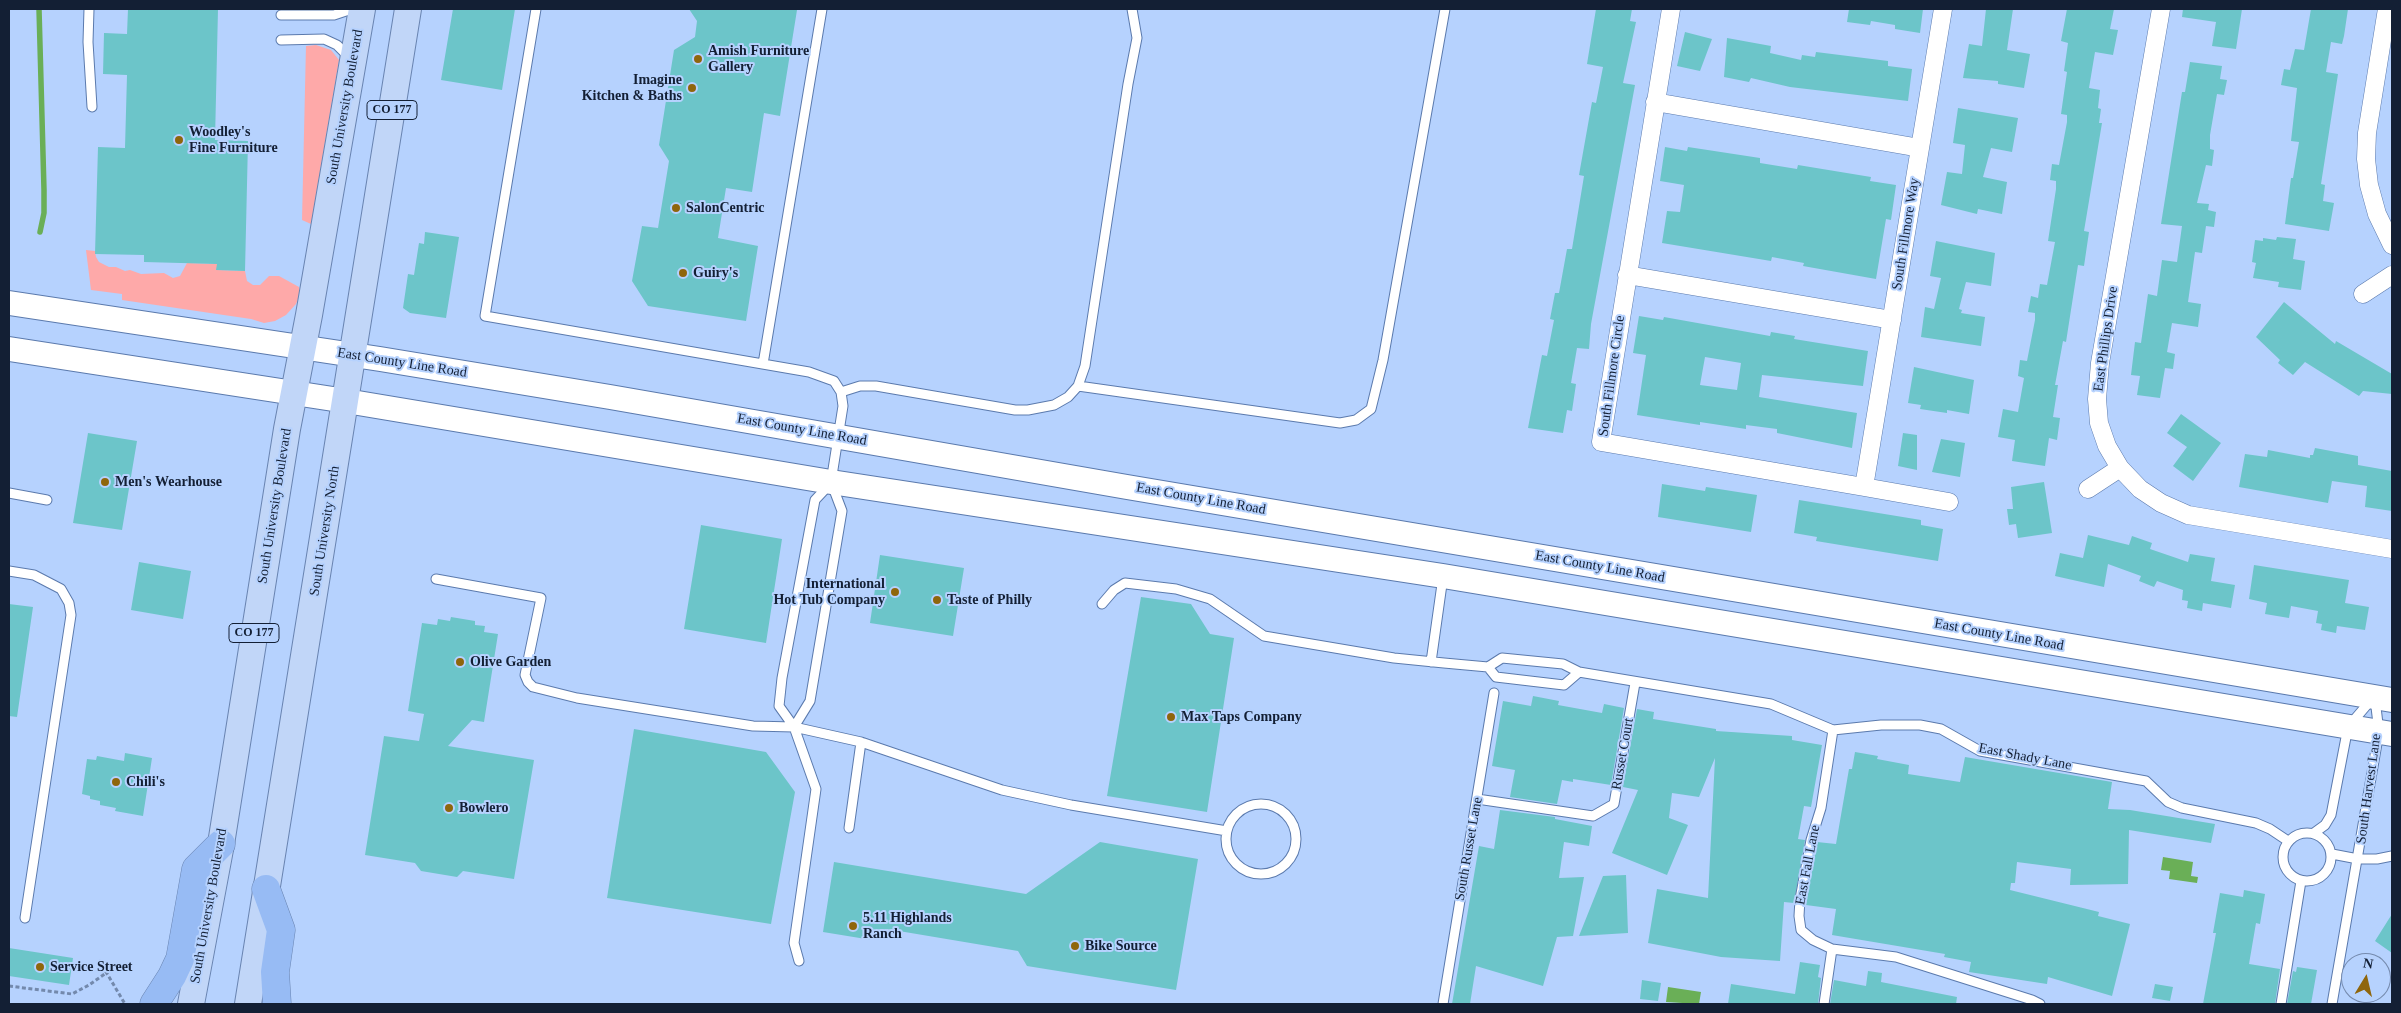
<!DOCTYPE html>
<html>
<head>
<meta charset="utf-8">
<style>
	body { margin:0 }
	#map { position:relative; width:2401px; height:1013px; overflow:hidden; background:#b6d2fe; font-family:"Times New Roman",serif }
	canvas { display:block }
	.frame { position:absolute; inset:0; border:10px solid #131f34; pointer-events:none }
	.north { position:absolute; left:2341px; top:953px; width:50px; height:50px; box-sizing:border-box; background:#b6d2fe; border:1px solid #758aad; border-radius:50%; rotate:9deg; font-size:14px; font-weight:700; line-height:20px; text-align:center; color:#131f34 }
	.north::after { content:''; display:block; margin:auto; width:18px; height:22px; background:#8f660c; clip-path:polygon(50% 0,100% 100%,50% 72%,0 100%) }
</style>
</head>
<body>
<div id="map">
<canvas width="2401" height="1013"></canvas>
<div class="frame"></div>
<div class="north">N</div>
</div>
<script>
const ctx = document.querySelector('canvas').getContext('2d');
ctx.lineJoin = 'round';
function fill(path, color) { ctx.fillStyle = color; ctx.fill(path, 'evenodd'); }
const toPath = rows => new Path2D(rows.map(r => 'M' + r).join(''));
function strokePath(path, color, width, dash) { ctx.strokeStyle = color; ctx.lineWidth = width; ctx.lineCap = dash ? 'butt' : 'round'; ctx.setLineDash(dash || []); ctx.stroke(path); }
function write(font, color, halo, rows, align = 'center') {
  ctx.font = font + ' "Times New Roman",serif'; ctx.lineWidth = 4; ctx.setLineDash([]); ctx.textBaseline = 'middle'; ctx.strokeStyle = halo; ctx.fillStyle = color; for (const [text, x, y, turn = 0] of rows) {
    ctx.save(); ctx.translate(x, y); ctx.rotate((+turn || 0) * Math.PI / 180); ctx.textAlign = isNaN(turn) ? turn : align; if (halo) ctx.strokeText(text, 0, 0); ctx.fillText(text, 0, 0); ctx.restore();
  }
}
const green = toPath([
	[316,45,331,50,339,60,311,224,302,220,306,46],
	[86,250,95,251,96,257,99,262,109,267,116,267,125,271,130,270,141,274,164,273,173,278,180,276,187,263,217,264,217,270,245,271,247,281,253,285,260,285,269,276,279,276,299,287,300,294,296,304,286,315,275,321,264,323,251,319,122,300,122,294,91,290]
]);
const water = toPath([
	[2163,857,2193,862,2191,876,2198,877,2197,883,2169,879,2170,871,2161,870],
	[1668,987,1701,992,1699,1004,1666,1002]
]);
const stream = toPath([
	[39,9,44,190,44,213,40,232]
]);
const building = toPath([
	[128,9,218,9,215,140,248,141,245,271,216,270,217,264,144,262,144,255,95,254,98,147,125,148,127,75,103,74,104,33,127,34],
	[453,9,515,9,502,90,441,80],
	[689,9,797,10,780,116,764,113,752,192,726,188,718,238,758,246,746,321,648,306,632,281,642,226,658,228,669,161,659,145,674,50,695,37,697,21],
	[1596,9,1632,9,1630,21,1636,22,1623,83,1635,85,1591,324,1589,349,1577,348,1571,383,1576,384,1572,411,1567,410,1563,433,1528,428,1542,355,1547,356,1554,320,1550,319,1555,293,1559,293,1567,249,1572,249,1584,176,1579,175,1592,102,1596,103,1603,67,1587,64],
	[1849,9,1923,9,1920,33,1895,29,1895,25,1871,21,1870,25,1847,22],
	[1986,9,2013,9,2007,50,2030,54,2024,88,1998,84,1998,81,1963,78,1969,44,1982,46],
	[2067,9,2114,9,2110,29,2118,30,2113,55,2095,52,2089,88,2100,90,2098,108,2101,109,2099,123,2102,123,2084,231,2089,232,2084,266,2078,265,2066,342,2063,341,2055,385,2058,385,2053,417,2060,418,2057,440,2049,438,2045,466,2012,461,2015,440,1998,437,2003,409,2018,412,2024,378,2018,376,2020,360,2027,361,2035,320,2035,313,2028,312,2031,296,2038,298,2040,284,2047,285,2055,242,2048,241,2056,189,2056,181,2050,180,2052,164,2059,165,2067,122,2067,115,2061,114,2067,72,2064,71,2068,43,2061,41],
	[2183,9,2242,9,2236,49,2212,46,2216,22,2182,17],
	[2311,9,2348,9,2344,36,2342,44,2331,42,2326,72,2338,74,2321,184,2325,185,2323,201,2334,203,2329,231,2285,224,2291,178,2293,178,2299,142,2291,141,2297,88,2281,85,2284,69,2290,70,2295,49,2304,50],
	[1685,32,1712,39,1700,71,1677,66],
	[1727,38,1771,46,1770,53,1801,60,1802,55,1815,57,1816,52,1888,61,1888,66,1912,69,1908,101,1790,87,1751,78,1749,82,1724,77],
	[2190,62,2222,66,2220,79,2227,80,2224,95,2217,94,2210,135,2210,149,2214,150,2212,166,2206,165,2197,203,2209,204,2208,210,2216,212,2214,227,2206,226,2202,253,2195,252,2188,302,2201,304,2198,327,2172,323,2167,352,2175,354,2173,369,2165,368,2160,398,2137,395,2140,376,2131,375,2135,342,2141,343,2148,294,2157,296,2162,260,2177,262,2182,226,2161,224,2182,92,2185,92],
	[1958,108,2018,118,2012,152,1991,148,1983,177,2007,182,2002,214,1978,209,1977,214,1941,205,1947,172,1962,174,1965,145,1953,143],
	[1665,147,1687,151,1688,147,1760,158,1760,163,1797,169,1798,165,1871,177,1870,181,1896,185,1891,220,1886,219,1876,279,1803,266,1804,263,1772,257,1771,261,1662,243,1667,211,1680,212,1684,185,1660,181],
	[425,232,459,237,446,318,410,313,403,308,408,274,414,275,419,243,424,244],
	[2277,237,2296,239,2293,259,2305,261,2301,290,2278,287,2279,282,2253,278,2256,263,2252,262,2255,240,2263,241,2263,238,2276,240],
	[1936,241,1995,253,1991,286,1966,282,1959,309,1962,310,1961,313,1985,317,1981,346,1921,337,1925,307,1934,309,1941,278,1930,276],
	[2284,302,2335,344,2336,341,2392,374,2392,394,2363,391,2359,396,2305,362,2293,375,2278,363,2280,360,2256,337],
	[1639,316,1663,320,1664,317,1770,336,1771,332,1795,336,1794,339,1868,351,1863,386,1762,375,1759,397,1857,413,1852,448,1777,433,1777,429,1746,425,1746,429,1700,422,1700,425,1637,415,1646,355,1633,353],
	[1705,357,1741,363,1737,390,1700,385],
	[1914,367,1974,380,1969,414,1947,410,1947,413,1920,409,1921,405,1908,403],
	[2181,414,2221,443,2193,481,2173,466,2187,447,2167,433],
	[88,433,137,441,122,530,73,523],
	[1903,433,1917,435,1917,470,1898,466],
	[1941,439,1965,443,1960,477,1932,472],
	[2315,448,2358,456,2358,465,2392,471,2392,511,2365,507,2367,486,2332,481,2328,503,2239,487,2245,454,2267,457,2268,450,2310,458,2310,455,2313,455],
	[2044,482,2052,533,2018,538,2016,524,2009,525,2007,509,2013,509,2011,487],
	[1662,484,1705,491,1706,487,1757,495,1751,532,1658,517],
	[1799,500,1921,520,1921,525,1943,529,1938,561,1816,541,1817,537,1794,533],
	[701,525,782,539,766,643,684,629],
	[2088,535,2129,545,2132,536,2152,543,2150,549,2188,562,2190,554,2215,558,2211,581,2235,585,2231,608,2203,603,2202,611,2187,608,2188,601,2182,600,2183,590,2157,581,2154,587,2139,581,2141,576,2108,564,2104,587,2055,576,2060,553,2083,558],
	[880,555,964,568,953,636,870,623],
	[139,562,191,571,183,619,131,610],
	[2254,565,2349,580,2345,603,2369,607,2365,630,2337,626,2336,633,2321,630,2322,624,2316,623,2318,611,2291,606,2289,618,2265,614,2267,603,2249,599],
	[1141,597,1191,604,1210,634,1234,638,1207,812,1107,796],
	[9,604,33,607,17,717,9,716],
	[451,617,475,621,475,625,485,626,484,632,498,634,484,722,472,720,448,746,534,760,514,879,463,871,457,877,421,871,415,863,365,855,384,736,419,741,424,714,408,711,422,623,437,625,438,619,450,621],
	[1533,696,1559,701,1558,705,1602,713,1604,704,1624,708,1611,785,1573,779,1573,782,1562,780,1557,804,1510,797,1515,770,1492,766,1503,701,1531,706],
	[1637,709,1654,712,1653,719,1716,729,1716,731,1792,736,1792,740,1822,745,1811,807,1804,806,1798,839,1805,840,1794,903,1784,902,1780,961,1721,957,1648,943,1657,889,1708,898,1715,758,1699,797,1672,793,1669,818,1688,825,1667,875,1612,853,1638,790,1623,787],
	[634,729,766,752,795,792,771,924,607,898],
	[1855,752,1878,756,1877,759,1909,765,1908,774,1960,782,1965,757,2112,782,2108,809,2130,810,2215,824,2211,843,2129,830,2128,884,2070,885,2071,869,2017,862,2015,883,2011,883,2010,890,2099,912,2098,916,2130,924,2112,996,2048,977,2047,984,1969,972,1971,962,1944,957,1945,954,1832,935,1836,909,1806,905,1817,842,1836,844,1849,769,1852,769],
	[125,753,152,758,143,816,115,811,116,808,100,805,100,801,90,799,90,796,82,794,87,759,96,760,97,756,124,761],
	[1500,810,1555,817,1555,819,1592,826,1589,846,1564,842,1559,878,1584,877,1573,936,1557,937,1543,986,1476,966,1470,1004,1452,1004,1479,846,1494,849],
	[1100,842,1198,859,1176,990,1027,966,1018,951,887,929,872,940,823,932,834,862,1026,894],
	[1626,875,1628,933,1579,936,1603,876],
	[2244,890,2265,894,2260,924,2256,923,2249,964,2280,969,2275,1004,2203,1004,2216,933,2213,933,2220,893,2243,897],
	[2392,914,2392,953,2375,941],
	[9,948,73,958,69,985,9,976],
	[1800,962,1820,965,1818,977,1821,978,1818,1004,1728,1004,1731,984,1795,994],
	[2297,967,2317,970,2311,1004,2287,1004,2293,971,2296,972],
	[1868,971,1882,973,1881,982,1957,997,1956,1004,1830,1004,1834,980,1866,986],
	[1642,980,1661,983,1658,1001,1640,999],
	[2155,984,2173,987,2170,1001,2152,998]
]);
const path = toPath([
	[99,960,125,1004],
	[9,986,72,994,89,985,106,973]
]);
const service = toPath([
	[89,9,88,42,92,107],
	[536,9,485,316,809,372,834,381,841,392,843,406,831,482,842,511,810,701,794,727],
	[281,15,334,15,352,9],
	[281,40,324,39,337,45,349,57],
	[763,364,822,9],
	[1078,386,1340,423,1356,420,1371,409,1383,360,1445,9],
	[841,392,860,386,876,386,1015,410,1028,410,1054,405,1068,397,1078,386,1085,366,1128,84,1137,38,1132,9],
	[9,493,47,500],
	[9,571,34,575,61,589,69,603,71,615,25,918],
	[436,579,541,598,525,675,528,682,533,687,577,698,753,726,794,727,861,742,1002,790,1071,805,1227,831],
	[1102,604,1114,590,1125,583,1176,589,1210,599,1264,636,1394,658,1444,663,1488,667,1502,658,1563,664,1579,672,1771,704,1833,730,1881,725,1920,725,1941,729,1980,751,2146,781,2168,802,2182,808,2256,823,2270,829,2288,841],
	[1431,662,1443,577],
	[1488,667,1496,677,1564,685,1579,672],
	[1833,730,1821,808,1811,840,1800,899,1799,916,1801,930,1813,940,1832,949,1896,957,2032,1000,2040,1004],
	[1477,799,1593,816,1614,804,1635,683],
	'1226 839a35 35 0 1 1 70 0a35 35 0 1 1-70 0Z',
	[849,828,861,742],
	'2283 857a24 24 0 1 1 48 0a24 24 0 1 1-48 0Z',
	[2314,833,2325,825,2331,815,2348,727,2372,699],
	[2332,854,2358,859,2377,859,2392,856],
	[799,961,794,943,816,789,794,727,779,706,782,678,815,500,830,484],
	[1443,1004,1494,693],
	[1824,1004,1832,949],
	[2281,1004,2301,881],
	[2332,1004,2379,732,2375,699]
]);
const minor = toPath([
	[1671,9,1601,442,1864,487,1943,9],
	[2161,9,2100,363,2097,399,2099,423,2107,446,2120,468,2140,489,2161,503,2188,515,2392,549],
	[2387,9,2367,133,2366,159,2369,185,2377,214,2392,245],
	[1655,102,1920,148],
	[1627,275,1892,320],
	[2363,294,2392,275],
	[1864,487,1949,502],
	[2088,489,2120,468]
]);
const secondary = toPath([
	[9,303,380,359,610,397,1127,487,2392,700],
	[9,349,346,401,831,482,1443,576,2392,734]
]);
const primary = toPath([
	[191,1004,221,844,287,429,309,315,362,9],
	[248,1004,408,9]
]);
const motorway = toPath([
	[266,889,281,930,275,972,277,1004],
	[154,1004,172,976,180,959,196,869,221,844]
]);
const markers = [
	[698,59,5,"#8f660c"],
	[692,88,5,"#8f660c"],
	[179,140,5,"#8f660c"],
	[676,208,5,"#8f660c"],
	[683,273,5,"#8f660c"],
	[105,482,5,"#8f660c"],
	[895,592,5,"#8f660c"],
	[937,600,5,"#8f660c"],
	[460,662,5,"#8f660c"],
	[1171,717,5,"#8f660c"],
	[116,782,5,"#8f660c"],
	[449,808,5,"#8f660c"],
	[853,926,5,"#8f660c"],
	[1075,946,5,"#8f660c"],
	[40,967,5,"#8f660c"]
];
const shields = [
	[392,110,50],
	[254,633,50]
];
const shieldNames = [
	["CO 177",392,110],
	["CO 177",254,633]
];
const poiNames = [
	["Amish Furniture",708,51],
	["Gallery",708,67],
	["Imagine",682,80,"right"],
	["Kitchen & Baths",682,96,"right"],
	["Woodley's",189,132],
	["Fine Furniture",189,148],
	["SalonCentric",686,208],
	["Guiry's",693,273],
	["Men's Wearhouse",115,482],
	["International",885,584,"right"],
	["Hot Tub Company",885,600,"right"],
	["Taste of Philly",947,600],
	["Olive Garden",470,662],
	["Max Taps Company",1181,717],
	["Chili's",126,782],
	["Bowlero",459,808],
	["5.11 Highlands",863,918],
	["Ranch",863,934],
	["Bike Source",1085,946],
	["Service Street",50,967]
];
const streetNames = [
	["South University Boulevard",345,107,-80],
	["South Fillmore Way",1906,234,-81],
	["East Phillips Drive",2106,339,-82],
	["East County Line Road",402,363,9],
	["South Fillmore Circle",1612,376,-82],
	["East County Line Road",802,430,10],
	["East County Line Road",1201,499,10],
	["South University Boulevard",275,506,-81],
	["South University North",325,531,-81],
	["East County Line Road",1600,567,10],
	["East County Line Road",1999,635,10],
	["Russet Court",1623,754,-80],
	["East Shady Lane",2025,757,11],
	["South Harvest Lane",2369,789,-82],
	["South Russet Lane",1469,849,-80],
	["East Fall Lane",1808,865,-79],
	["South University Boulevard",209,906,-80]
];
fill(green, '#fea9a9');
fill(water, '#6aaf57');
strokePath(stream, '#6aaf57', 5.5);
fill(building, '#6cc5c9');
strokePath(service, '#5b7aad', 11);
strokePath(minor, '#5b7aad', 19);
strokePath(secondary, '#5b7aad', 26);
strokePath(primary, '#6984b1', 28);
strokePath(motorway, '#6984b1', 29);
strokePath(path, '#7389ac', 3, [4, 2.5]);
strokePath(service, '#fff', 9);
strokePath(minor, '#fff', 18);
strokePath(secondary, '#fff', 24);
strokePath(primary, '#c1d6f8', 26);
strokePath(motorway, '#97bbf4', 28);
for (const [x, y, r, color] of markers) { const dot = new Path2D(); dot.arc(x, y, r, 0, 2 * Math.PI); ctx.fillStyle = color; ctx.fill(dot); strokePath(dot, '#b6d2fe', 2); }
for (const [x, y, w] of shields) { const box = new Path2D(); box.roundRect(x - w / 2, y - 9.5, w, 19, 4); ctx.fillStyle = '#b6d2fe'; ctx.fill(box); strokePath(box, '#131f34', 1); }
write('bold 12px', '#131f34', null, shieldNames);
write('bold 14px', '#131f34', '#b6d2fe', poiNames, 'left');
write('14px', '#131f34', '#b6d2fe', streetNames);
</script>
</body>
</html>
